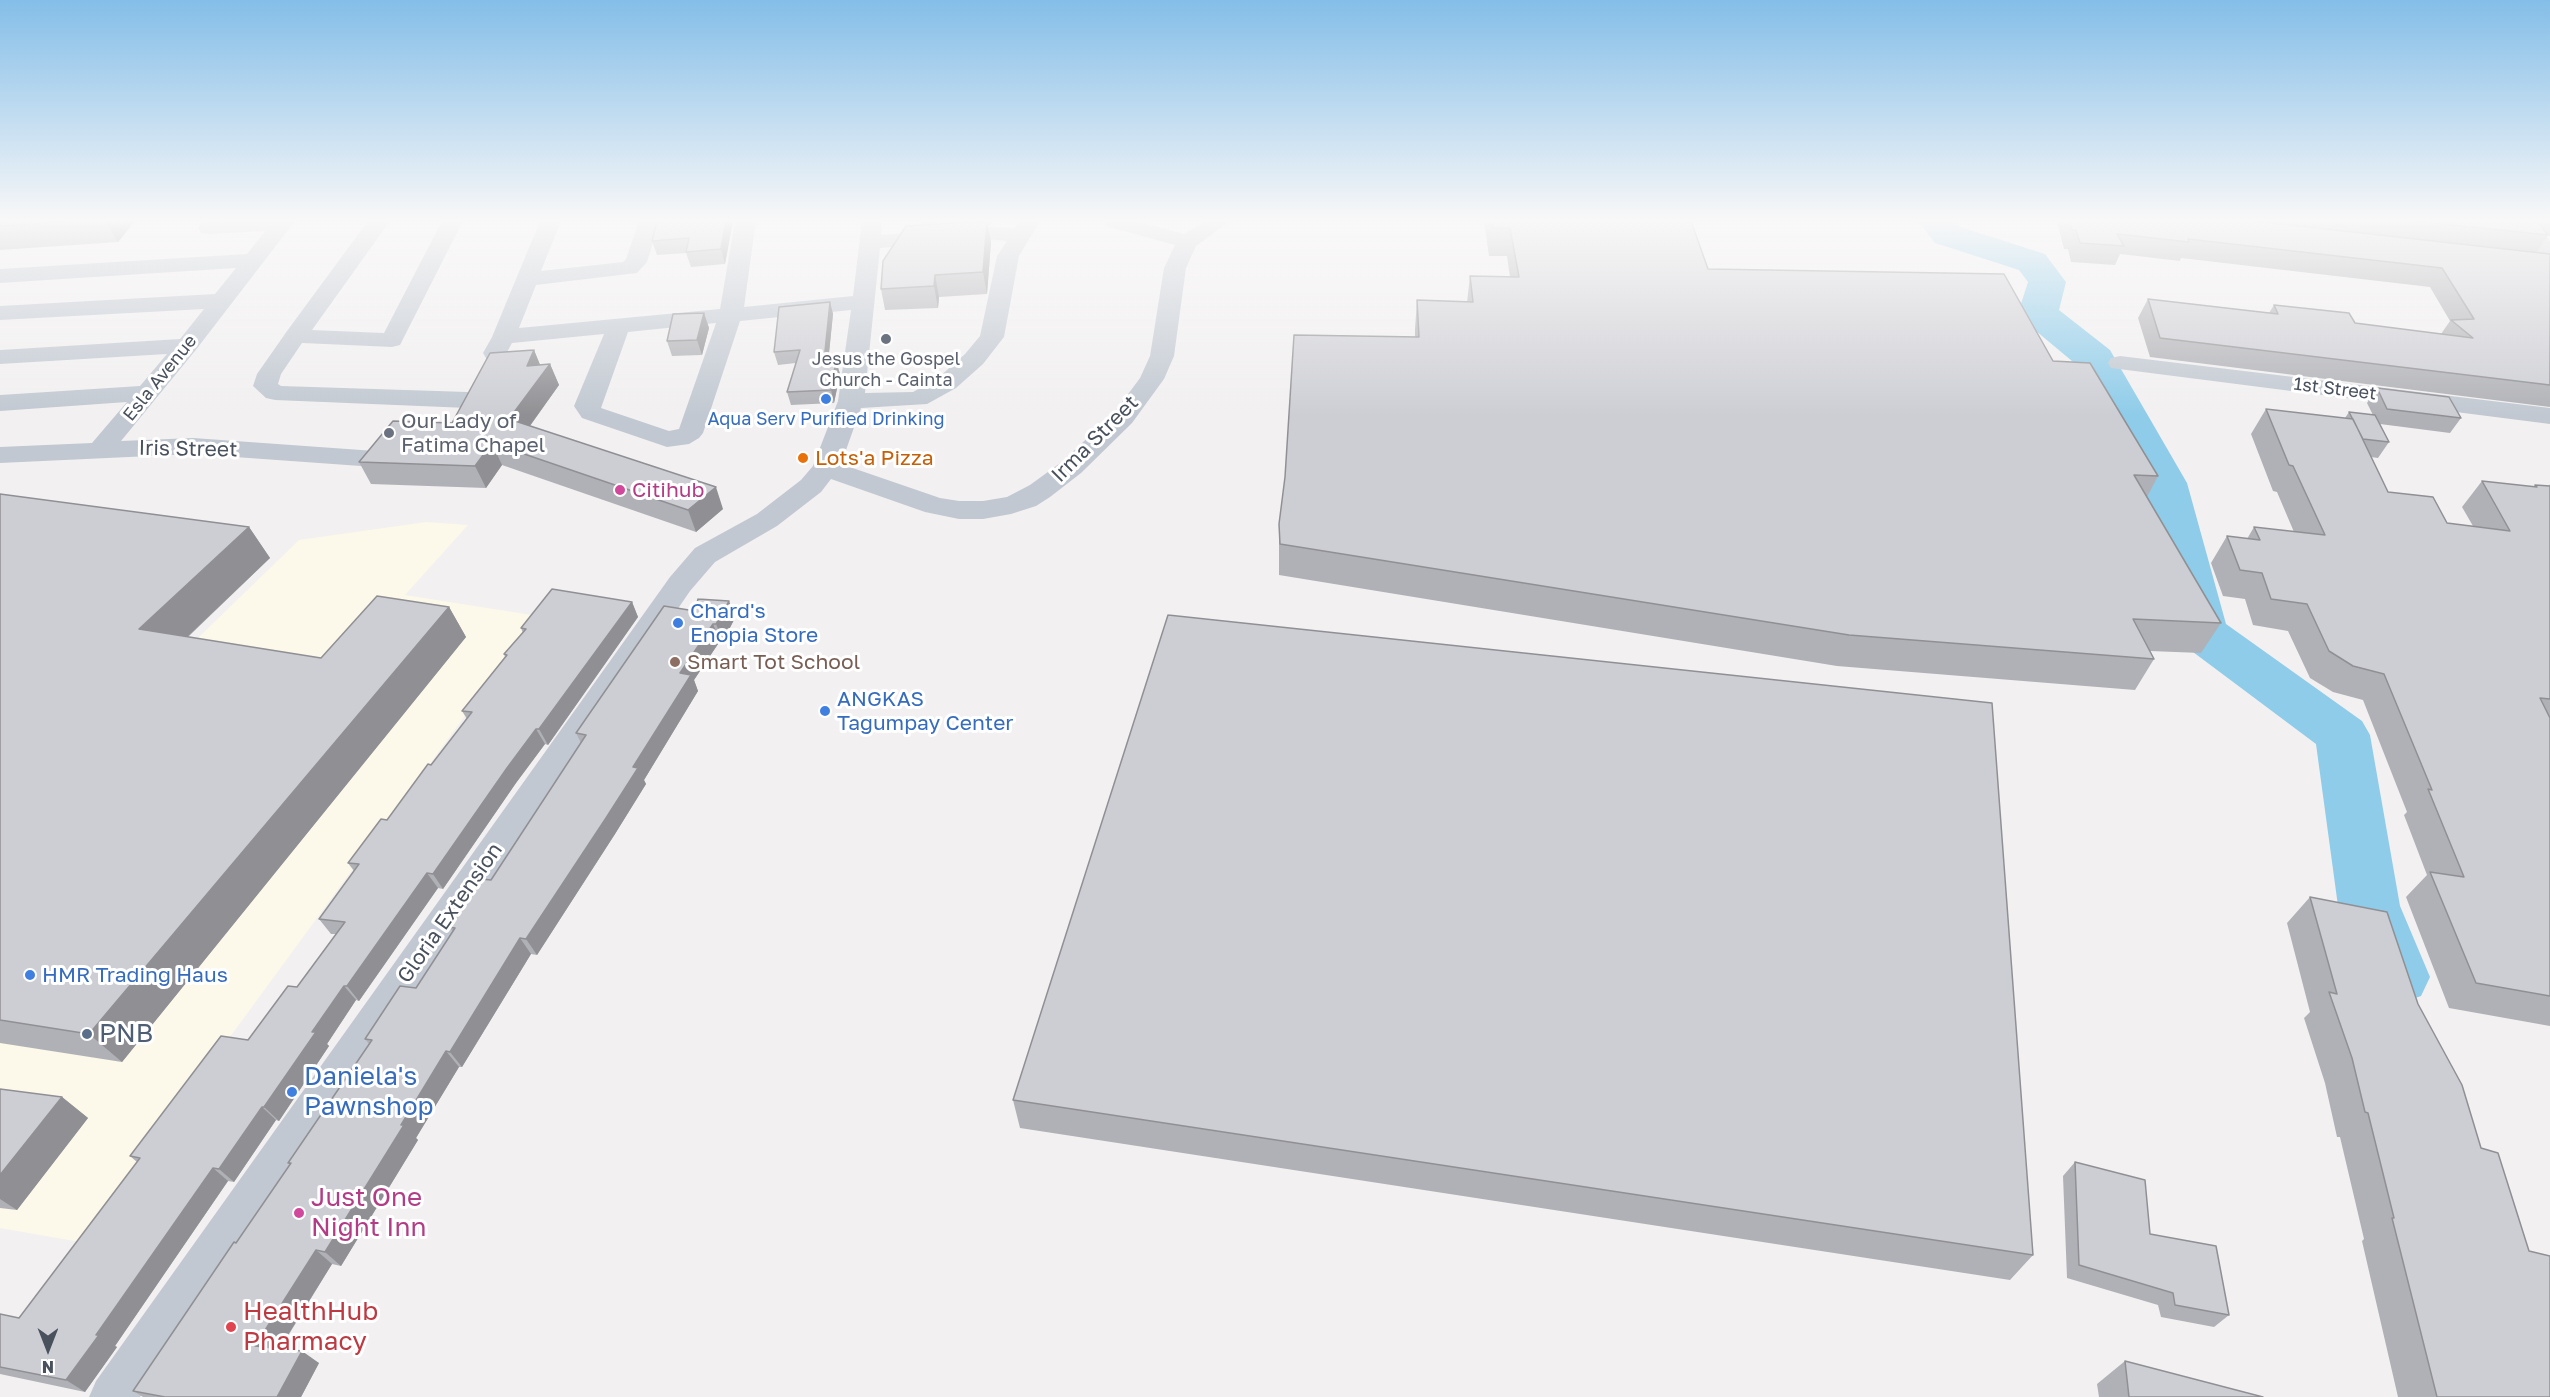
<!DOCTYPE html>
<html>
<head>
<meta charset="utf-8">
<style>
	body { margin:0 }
	#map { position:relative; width:2550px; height:1397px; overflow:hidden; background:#f2f0f0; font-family:"Golos Text",sans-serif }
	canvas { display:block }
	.north { position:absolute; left:18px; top:1319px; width:60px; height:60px; -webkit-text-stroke:4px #fff; paint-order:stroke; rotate:180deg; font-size:16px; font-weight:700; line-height:24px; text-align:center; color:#48515c }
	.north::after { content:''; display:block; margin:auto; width:21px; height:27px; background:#48515c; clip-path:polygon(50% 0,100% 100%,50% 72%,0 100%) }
</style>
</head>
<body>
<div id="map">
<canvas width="2550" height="1397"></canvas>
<div class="north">N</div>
</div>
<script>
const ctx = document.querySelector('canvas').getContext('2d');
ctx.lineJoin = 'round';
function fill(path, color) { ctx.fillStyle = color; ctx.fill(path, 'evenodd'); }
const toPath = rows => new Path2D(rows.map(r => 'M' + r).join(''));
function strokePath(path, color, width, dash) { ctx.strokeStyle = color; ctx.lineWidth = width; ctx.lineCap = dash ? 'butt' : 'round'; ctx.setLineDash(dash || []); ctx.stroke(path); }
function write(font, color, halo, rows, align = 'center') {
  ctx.font = font + ' "Golos Text",sans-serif'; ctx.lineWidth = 6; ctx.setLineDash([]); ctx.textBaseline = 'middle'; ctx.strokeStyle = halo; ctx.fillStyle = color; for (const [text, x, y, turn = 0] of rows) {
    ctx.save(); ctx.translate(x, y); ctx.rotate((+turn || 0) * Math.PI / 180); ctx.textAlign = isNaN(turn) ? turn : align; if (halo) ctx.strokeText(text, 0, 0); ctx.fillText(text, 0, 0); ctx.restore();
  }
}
const commercial = toPath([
	[426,522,468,525,405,595,538,616,80,1242,0,1228,0,830,299,540]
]);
const river = toPath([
	[1918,221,1955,221,1961,227,2045,254,2066,282,2059,310,2110,350,2187,483,2226,624,2362,721,2370,735,2400,906,2430,977,2421,996,2398,1004,2375,996,2338,906,2316,744,2185,646,2177,633,2141,483,2078,366,2024,321,2018,313,2028,282,2019,270,1935,243,1918,221]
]);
const minor = toPath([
	[221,221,295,221,195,351,121,441,193,438,375,451,384,453,388,459,384,465,375,467,193,454,0,463,0,447,92,443,127,402,0,411,0,395,140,386,167,354,0,364,0,350,180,339,204,309,0,320,0,306,215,294,236,268,0,283,0,269,247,254,265,231,209,234,201,233,198,228,201,223,221,221],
	[368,221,390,221,312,330,384,333,442,221,463,221,400,345,392,347,302,343,281,374,278,384,281,386,468,392,477,395,481,400,477,405,468,408,275,400,266,398,253,386,257,374,287,331,368,221],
	[540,221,561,221,541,271,623,262,626,259,639,221,660,221,647,262,637,273,536,285,519,328,720,309,735,221,756,221,744,307,853,296,862,221,882,221,881,235,987,227,1015,228,1020,221,1040,221,1019,256,1004,337,983,364,956,388,927,404,861,408,841,464,940,498,959,501,983,501,1007,497,1030,485,1063,461,1114,413,1140,378,1150,356,1164,268,1175,245,1106,226,1104,221,1136,221,1184,234,1205,221,1230,221,1196,246,1186,268,1174,356,1164,379,1132,423,1081,473,1050,497,1036,506,1011,514,983,519,959,519,925,512,831,479,821,492,777,526,715,562,690,591,140,1397,89,1397,96,1381,670,577,695,548,757,514,801,480,813,466,838,401,851,310,740,321,703,433,699,438,689,444,667,447,582,418,574,406,604,334,512,343,504,358,495,360,486,358,483,353,492,337,540,221],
	[987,239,1007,241,997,256,980,336,965,354,938,378,913,392,865,393,880,248,987,239],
	[716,323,679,429,669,431,601,408,628,332,716,323],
	[2514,221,2535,221,2550,241,2550,263,2542,261,2514,221],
	[2120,356,2550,408,2550,424,2111,368,2108,363,2111,358,2120,356]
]);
const wall = toPath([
	[0,221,135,221,118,242,0,250],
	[657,221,733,221,725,264,691,267,686,253,657,255,652,241],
	[921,221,1017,221,1016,223,992,221,991,225,988,225,991,242,987,294,939,297,938,308,885,310,881,289,922,225],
	[1484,221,1691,221,1708,269,2053,361,2158,476,2147,497,2221,623,2201,653,2150,651,2154,659,2135,690,1837,666,1279,575,1279,524,1415,337,1415,329,1417,300,1467,302,1470,276,1510,277,1507,256,1489,256],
	[2057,221,2550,221,2550,237,2548,234,2548,235,2537,252,2550,254,2550,407,2150,357,2138,318,2148,299,2269,313,2274,305,2355,323,2441,334,2450,321,2430,287,2181,258,2180,261,2120,254,2115,265,2071,262,2068,249,2064,249,2057,222],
	[830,302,833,314,828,361,836,361,840,374,834,403,791,405,787,392,796,363,778,365,774,352],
	[704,313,709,328,702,355,672,356,667,341],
	[534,350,540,365,550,364,559,385,530,426,723,509,696,532,502,465,486,488,371,484,359,462,452,423],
	[2377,388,2461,418,2450,433,2380,424,2389,442,2378,458,2371,457,2388,492,2447,523,2473,526,2462,507,2482,481,2533,487,2535,485,2549,486,2550,484,2550,1026,2449,1008,2406,897,2427,875,2404,815,2407,812,2363,700,2333,692,2310,678,2288,631,2253,625,2245,599,2223,596,2211,563,2227,536,2247,539,2254,527,2294,532,2277,492,2273,491,2251,434,2266,409,2345,418,2349,412,2373,415,2367,403],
	[0,494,249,527,270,558,188,637,321,658,449,607,466,637,122,1062,0,1043],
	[729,601,735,618,723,641,720,641,694,680,698,691,644,780,646,784,615,834,537,955,531,954,462,1067,459,1067,416,1138,418,1140,341,1266,332,1264,280,1349,319,1363,301,1397,143,1397,133,1391,290,1165,288,1163,369,1044,365,1039,416,988,453,932,449,927,491,880,581,743,576,733,695,611],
	[632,602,638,617,548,745,545,744,516,783,443,889,438,888,359,1001,356,1000,327,1044,329,1046,279,1121,276,1120,234,1182,228,1181,115,1346,117,1347,85,1392,0,1374,0,1314,19,1318,137,1162,130,1156,248,1040,297,987,337,934,331,934,319,919,354,871,348,863,387,820,467,719,462,711,505,657,504,654,523,633,521,628],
	[2310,897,2418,1004,2550,1397,2398,1397,2362,1241,2364,1239,2340,1137,2337,1137,2325,1083,2304,1018,2310,1012,2287,923],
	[0,1089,62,1097,88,1118,17,1210,0,1208],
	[1013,1100,2033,1255,2010,1280,1020,1128],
	[2075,1162,2150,1234,2229,1315,2214,1327,2161,1317,2158,1305,2067,1278,2063,1176],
	[2125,1361,2263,1397,2099,1397,2097,1384]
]);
const shadedWall = toPath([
	[105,221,135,221,118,242],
	[726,221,733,221,725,264,721,249],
	[987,221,991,242,987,294,983,272],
	[935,275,939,297,938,308,934,286],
	[830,302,833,314,827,374,824,361],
	[704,313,709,328,702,355,697,340],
	[534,350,543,372,550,364,559,385,519,441,509,419,527,366],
	[836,361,840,374,834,403,831,390],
	[492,443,502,465,486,488,475,466],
	[716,487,723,509,696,532,688,510],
	[249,527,270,558,163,660,139,629],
	[729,601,735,618,723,641,716,624],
	[632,602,638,617,548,745,539,729],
	[449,607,466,637,122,1062,89,1034],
	[713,624,720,641,694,680,698,691,644,780,646,784,615,834,537,955,526,939,633,767,680,673],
	[536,729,545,744,516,783,443,889,433,874,507,768],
	[427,873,438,888,359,1001,347,986],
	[520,938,531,954,462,1067,450,1052],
	[344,986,356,1000,327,1044,329,1046,279,1121,264,1107,312,1032],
	[446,1051,459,1067,416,1138,418,1140,341,1266,325,1252,401,1125],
	[62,1097,88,1118,17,1210,0,1199,0,1175],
	[262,1107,276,1120,234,1182,219,1169],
	[213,1168,228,1181,115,1346,117,1347,85,1392,66,1380,96,1335],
	[316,1250,332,1264,273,1359,255,1346],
	[302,1351,319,1363,301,1397,277,1397]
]);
const building = toPath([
	[0,221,75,221,0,226,0,221],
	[657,221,726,221,721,249,686,252,689,238,652,241,657,221],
	[987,221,983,272,935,275,934,286,881,289,883,261,906,226,987,221],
	[1491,221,1691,221,1708,269,2004,274,2053,361,2090,363,2158,476,2134,475,2221,623,2133,619,2154,659,1849,635,1280,544,1279,524,1285,477,1294,335,1419,337,1417,300,1473,302,1470,276,1519,277,1510,228,1493,228,1491,221],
	[2070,221,2254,221,2550,254,2550,385,2160,338,2148,299,2278,314,2274,305,2349,313,2355,323,2473,338,2451,320,2474,319,2442,268,2188,239,2189,242,2117,234,2124,246,2080,243,2076,230,2072,230,2070,221],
	[2412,221,2537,221,2548,235,2412,221],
	[830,302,824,361,836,361,831,390,787,392,800,350,774,352,779,307,830,302],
	[704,313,697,340,667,341,673,314,704,313],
	[534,350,527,366,550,364,509,419,716,487,688,510,492,443,475,466,359,462,393,421,452,423,490,353,534,350],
	[2377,388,2449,397,2461,418,2387,409,2377,388],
	[2266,409,2353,419,2388,492,2433,497,2447,523,2510,531,2482,481,2537,487,2535,485,2550,486,2550,699,2540,698,2550,718,2550,996,2476,983,2430,872,2464,877,2428,789,2432,790,2384,674,2353,666,2329,651,2307,604,2271,599,2262,573,2240,570,2227,536,2260,540,2254,527,2325,535,2293,466,2289,465,2266,409],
	[2349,412,2375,415,2389,442,2363,439,2349,412],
	[0,494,249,527,139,629,321,658,377,596,449,607,89,1034,0,1020,0,494],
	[552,589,632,602,539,729,536,729,507,768,433,874,427,873,347,986,344,986,312,1032,316,1032,264,1107,262,1107,219,1169,213,1168,96,1335,99,1335,66,1380,0,1367,0,1314,19,1318,140,1158,130,1156,221,1036,248,1040,288,986,297,987,345,922,319,919,359,864,348,863,381,819,387,820,428,764,431,765,472,712,462,711,507,655,504,654,526,629,521,628,552,589],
	[698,599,729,601,716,624,713,624,680,673,691,675,633,767,638,768,606,818,526,939,520,938,450,1052,446,1051,401,1125,404,1125,325,1252,316,1250,255,1346,302,1351,277,1397,165,1397,133,1391,234,1242,236,1243,291,1163,288,1163,372,1040,365,1039,400,986,416,988,455,928,449,927,481,879,491,880,586,735,576,733,664,606,695,611,698,599],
	[1168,615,1992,703,2033,1255,1013,1100,1168,615],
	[2310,897,2387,912,2418,1004,2462,1085,2481,1148,2498,1153,2529,1251,2550,1256,2550,1397,2437,1397,2392,1218,2394,1218,2368,1113,2365,1112,2352,1058,2329,992,2337,994,2310,897],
	[0,1089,62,1097,0,1175,0,1089],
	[2075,1162,2145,1180,2150,1234,2216,1246,2229,1315,2175,1305,2173,1293,2079,1265,2075,1162],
	[2125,1361,2263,1397,2129,1397,2125,1361]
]);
const markers = [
	[886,339,6,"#6b7280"],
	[826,399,6,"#3f7fe0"],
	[389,433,6,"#6b7280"],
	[803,458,6,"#e8710a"],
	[620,490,6,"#d1479c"],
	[678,623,6,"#3f7fe0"],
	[675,662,6,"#8d6e63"],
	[825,711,6,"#3f7fe0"],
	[30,975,6,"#3f7fe0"],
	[87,1034,6,"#5c6f8a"],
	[292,1092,6,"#3f7fe0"],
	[299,1213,6,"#d1479c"],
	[231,1327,6,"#e0444e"]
];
const farWorshipnames = [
	["Jesus the Gospel",886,359],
	["Church - Cainta",886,380]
];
const farStreetnames = [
	["Esla Avenue",160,378,-51],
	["1st Street",2335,389,7]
];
const farShopnames = [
	["Aqua Serv Purified Drinking",826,419]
];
const worshipNames = [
	["Our Lady of",401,421],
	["Fatima Chapel",401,445]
];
const streetNames = [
	["Irma Street",1095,439,-45],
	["Iris Street",188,449,1],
	["Gloria Extension",450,913,-55]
];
const foodNames = [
	["Lots'a Pizza",815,458]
];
const hotelNames = [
	["Citihub",632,490]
];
const shopNames = [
	["Chard's",690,611],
	["Enopia Store",690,635],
	["ANGKAS",837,699],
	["Tagumpay Center",837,723],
	["HMR Trading Haus",42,975]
];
const educationNames = [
	["Smart Tot School",687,662]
];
const nearServicenames = [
	["PNB",99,1034]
];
const nearShopnames = [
	["Daniela's",304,1077],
	["Pawnshop",304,1107]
];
const nearHotelnames = [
	["Just One",311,1198],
	["Night Inn",311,1228]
];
const nearHealthnames = [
	["HealthHub",243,1312],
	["Pharmacy",243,1342]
];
fill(commercial, '#fcf8ea');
fill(river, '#8ecce9');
fill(minor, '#c1c8d1');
fill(wall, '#b0b1b6');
fill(shadedWall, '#909094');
fill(building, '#cdced4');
strokePath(building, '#909094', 1.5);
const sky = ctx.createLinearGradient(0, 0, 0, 416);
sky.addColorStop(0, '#84bee8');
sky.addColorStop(0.53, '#f9f8f8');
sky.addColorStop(1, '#f9f8f800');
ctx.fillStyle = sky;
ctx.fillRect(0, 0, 2550, 416);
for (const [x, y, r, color] of markers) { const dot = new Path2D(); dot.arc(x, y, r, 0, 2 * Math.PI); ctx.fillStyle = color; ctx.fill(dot); strokePath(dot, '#fff', 2); }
write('18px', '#5b616d', '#fff', farWorshipnames);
write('18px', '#48515c', '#fff', farStreetnames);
write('18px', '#366cbe', '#fff', farShopnames);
write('21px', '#5b616d', '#fff', worshipNames, 'left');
write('21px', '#48515c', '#fff', streetNames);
write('21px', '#c56008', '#fff', foodNames, 'left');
write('21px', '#b23c85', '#fff', hotelNames, 'left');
write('21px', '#366cbe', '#fff', shopNames, 'left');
write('21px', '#785e54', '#fff', educationNames, 'left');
write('26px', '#4e5e75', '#fff', nearServicenames, 'left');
write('26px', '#366cbe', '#fff', nearShopnames, 'left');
write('26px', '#b23c85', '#fff', nearHotelnames, 'left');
write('26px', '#be3a42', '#fff', nearHealthnames, 'left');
</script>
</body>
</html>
